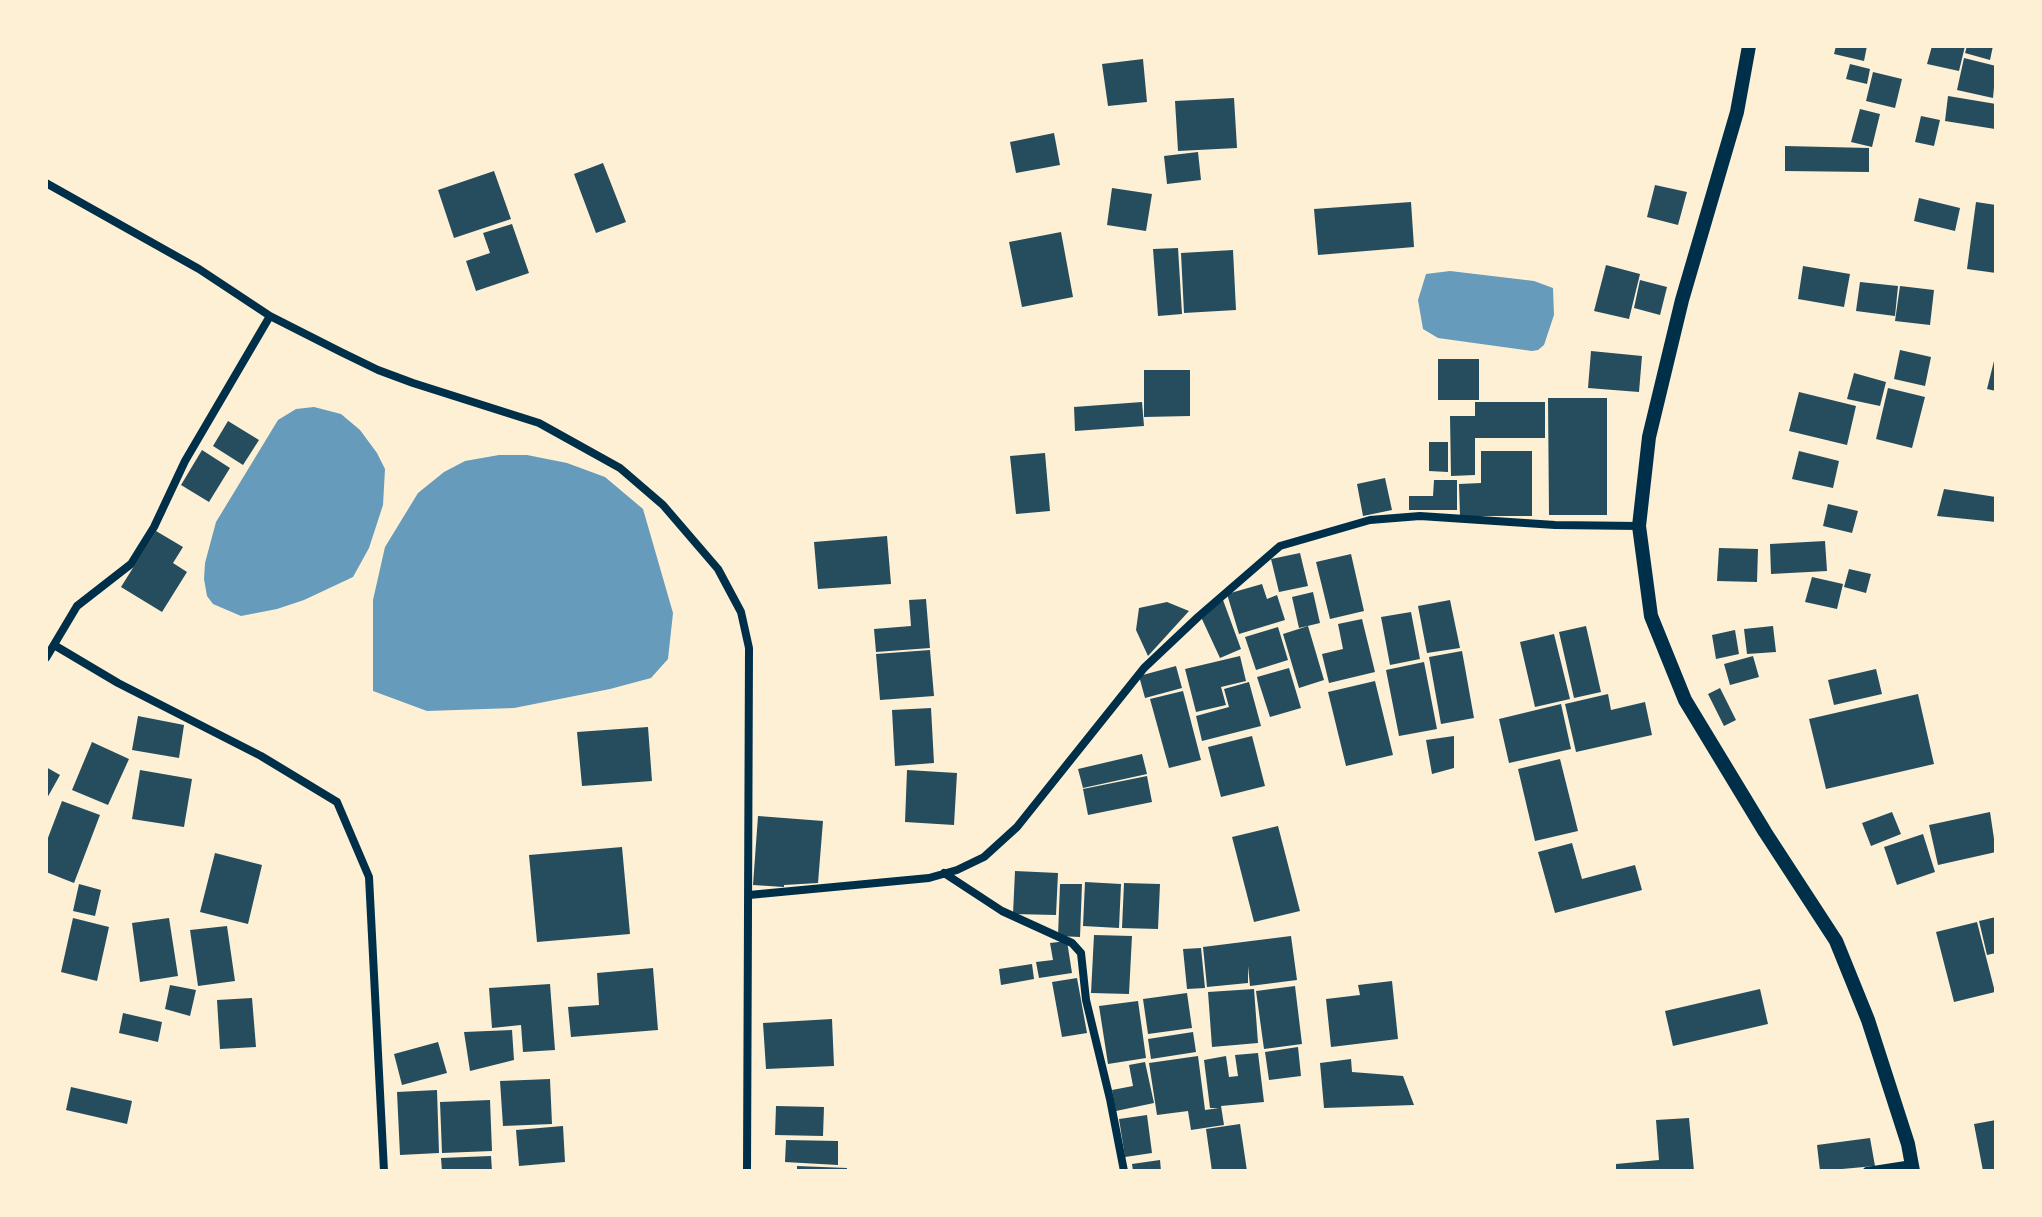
<!DOCTYPE html>
<html>
<head>
<meta charset="utf-8">
<style>
	body { margin:0 }
	#map { position:relative; width:2042px; height:1217px; overflow:hidden; background:#fdf0d5; font-family:Mulish,sans-serif }
	canvas { display:block }
	.frame { position:absolute; inset:0; border:48px solid #fdf0d5; pointer-events:none }
</style>
</head>
<body>
<div id="map">
<canvas width="2042" height="1217"></canvas>
<div class="frame"></div>
</div>
<script>
const ctx = document.querySelector('canvas').getContext('2d');
ctx.lineJoin = 'round';
function fill(path, color) { ctx.fillStyle = color; ctx.fill(path, 'evenodd'); }
const toPath = rows => new Path2D(rows.map(r => 'M' + r).join(''));
function strokePath(path, color, width, dash) { ctx.strokeStyle = color; ctx.lineWidth = width; ctx.lineCap = dash ? 'butt' : 'round'; ctx.setLineDash(dash || []); ctx.stroke(path); }
const water = toPath([
	[1450,271,1534,281,1553,288,1554,315,1544,345,1538,350,1532,351,1438,338,1423,329,1418,300,1426,274],
	[314,407,341,414,360,430,377,453,385,469,383,505,369,548,353,577,304,600,277,609,241,616,213,604,207,596,204,579,205,563,216,522,278,420,296,409],
	[499,455,527,455,567,463,605,477,643,509,673,613,668,659,651,678,610,689,514,708,427,711,373,691,373,600,385,547,418,493,444,472,465,461]
]);
const building = toPath([
	[1836,46,1867,46,1864,61,1834,54],
	[1932,46,1965,46,1959,71,1927,64],
	[1967,46,1993,46,1990,60,1965,53],
	[1964,58,1996,66,1993,98,1957,90],
	[1143,59,1147,102,1108,106,1102,64],
	[1850,64,1870,69,1867,84,1846,79],
	[1873,72,1902,79,1895,108,1866,101],
	[1948,96,1996,104,1995,129,1945,121],
	[1234,98,1237,148,1178,151,1175,101],
	[1860,109,1880,114,1872,147,1851,142],
	[1921,116,1940,120,1934,146,1915,142],
	[1054,133,1060,165,1016,173,1010,142],
	[1785,146,1869,148,1869,172,1785,171],
	[1198,152,1201,180,1167,184,1164,156],
	[603,163,626,222,596,233,574,174],
	[494,171,511,219,454,238,438,190],
	[1655,185,1687,192,1678,225,1647,217],
	[1112,188,1152,194,1146,231,1107,225],
	[1919,198,1960,208,1955,231,1914,221],
	[1411,202,1414,247,1318,255,1314,209],
	[1976,202,1996,205,1996,273,1967,269],
	[512,224,529,273,476,291,466,261,490,253,483,233],
	[1061,232,1073,297,1022,307,1009,242],
	[1178,248,1182,314,1158,316,1153,249],
	[1233,250,1236,310,1184,313,1181,253],
	[1606,265,1640,274,1629,319,1594,311],
	[1803,266,1850,274,1844,307,1798,299],
	[1640,280,1667,287,1660,315,1634,308],
	[1860,282,1898,286,1895,316,1856,311],
	[1900,286,1934,290,1930,325,1895,321],
	[1900,350,1931,357,1925,386,1894,379],
	[1591,351,1642,356,1639,392,1588,388],
	[1995,357,1996,357,1996,391,1987,389],
	[1438,359,1479,359,1479,400,1438,400],
	[1144,370,1190,370,1190,416,1144,417],
	[1854,373,1886,382,1880,406,1847,399],
	[1888,388,1925,397,1912,448,1876,439],
	[1799,392,1856,406,1847,445,1789,431],
	[1548,398,1607,398,1607,515,1549,515],
	[1142,402,1144,426,1075,431,1074,407],
	[1475,402,1545,402,1545,438,1475,438,1475,475,1451,476,1450,416,1475,416],
	[228,421,259,440,243,465,213,446],
	[1429,442,1448,442,1448,472,1429,471],
	[202,450,230,468,209,502,181,485],
	[1481,451,1532,451,1532,516,1460,516,1459,484,1481,483],
	[1799,451,1839,461,1833,488,1792,479],
	[1045,453,1050,511,1016,514,1010,456],
	[1385,478,1392,510,1363,516,1357,484],
	[1434,480,1457,480,1457,510,1409,510,1409,496,1433,496],
	[1944,489,1996,497,1996,522,1937,516],
	[1828,504,1858,511,1852,533,1823,526],
	[156,531,183,547,173,563,187,572,162,612,121,587],
	[887,536,891,584,818,589,814,542],
	[1825,541,1827,571,1771,574,1770,544],
	[1719,548,1758,549,1757,582,1717,581],
	[1300,553,1308,586,1279,592,1271,559],
	[1351,554,1364,611,1330,619,1316,562],
	[1849,569,1871,574,1866,593,1844,587],
	[1812,577,1843,584,1837,609,1805,602],
	[1262,584,1267,599,1277,595,1285,620,1239,634,1227,594],
	[1313,592,1320,623,1299,628,1292,597],
	[926,599,930,648,876,652,874,629,911,626,909,600],
	[1223,600,1241,649,1220,658,1201,617],
	[1450,600,1460,648,1427,653,1418,606],
	[1167,602,1189,611,1148,656,1136,630,1139,608],
	[1411,612,1420,659,1390,665,1381,617],
	[1362,619,1375,672,1329,683,1322,654,1343,649,1338,624],
	[1308,626,1324,680,1299,688,1283,634],
	[1586,626,1601,692,1574,698,1559,632],
	[1773,626,1776,652,1747,654,1744,629],
	[1278,627,1288,660,1256,670,1245,637],
	[1735,630,1739,654,1716,659,1712,635],
	[1554,634,1570,699,1535,707,1520,642],
	[930,650,934,696,880,700,876,654],
	[1462,651,1474,718,1441,724,1429,657],
	[1240,656,1246,681,1221,687,1226,705,1196,712,1185,669],
	[1753,656,1759,677,1730,685,1724,664],
	[1424,662,1437,729,1399,736,1386,670],
	[1176,666,1182,688,1145,698,1139,676],
	[1289,668,1301,708,1270,717,1257,677],
	[1876,669,1882,694,1834,705,1828,680],
	[1375,681,1393,755,1346,766,1328,692],
	[1249,682,1261,726,1202,741,1196,716,1229,707,1224,689],
	[1720,688,1736,720,1724,726,1708,694],
	[1183,691,1201,760,1169,768,1150,699],
	[1608,694,1611,710,1645,702,1652,735,1576,752,1565,704],
	[1918,694,1934,764,1826,789,1809,719],
	[1561,704,1571,749,1509,763,1499,719],
	[931,708,934,763,895,766,892,710],
	[138,716,184,725,179,758,132,750],
	[648,727,652,781,582,786,577,732],
	[1252,736,1265,786,1221,797,1208,747],
	[1454,736,1454,768,1432,774,1426,740],
	[92,742,129,759,108,805,72,790],
	[1142,754,1147,774,1083,788,1078,769],
	[1560,759,1578,831,1535,841,1518,769],
	[46,767,60,775,46,800],
	[140,770,192,779,184,827,132,819],
	[907,770,957,773,954,825,905,822],
	[1147,776,1152,802,1088,815,1083,789],
	[62,801,100,815,74,883,46,872,46,843],
	[1892,812,1901,834,1871,846,1862,823],
	[1990,812,1996,852,1938,865,1929,825],
	[758,816,823,821,818,883,784,885,784,887,753,885],
	[1278,826,1300,911,1254,922,1232,837],
	[1923,834,1935,872,1897,885,1884,847],
	[1572,843,1582,879,1635,865,1642,890,1555,913,1538,852],
	[622,847,630,934,537,942,529,855],
	[215,853,262,865,248,924,200,912],
	[1015,871,1058,873,1056,915,1013,914],
	[1085,882,1121,884,1119,928,1083,926],
	[1124,883,1160,884,1158,929,1122,928],
	[79,884,101,890,95,916,73,911],
	[1060,884,1082,884,1080,937,1058,936],
	[1996,917,1996,953,1987,955,1979,921],
	[73,918,109,927,97,981,61,972],
	[169,918,178,976,140,982,132,923],
	[1977,922,1995,992,1954,1002,1936,932],
	[227,926,235,981,198,986,190,930],
	[1094,935,1132,936,1129,994,1091,993],
	[1291,936,1297,980,1250,986,1248,966,1248,983,1207,987,1203,947],
	[1067,941,1072,973,1039,978,1036,962,1053,960,1050,943],
	[1201,948,1205,988,1187,989,1183,949],
	[1032,964,1034,979,1001,985,999,969],
	[653,968,658,1030,571,1037,568,1007,599,1005,597,973],
	[1077,978,1087,1033,1062,1037,1052,982],
	[1392,981,1398,1039,1331,1047,1326,999,1360,995,1358,985],
	[550,984,555,1050,523,1052,521,1025,492,1028,489,988],
	[170,985,196,990,190,1016,165,1009],
	[1295,986,1302,1044,1264,1049,1256,991],
	[1254,989,1258,1043,1212,1047,1208,992],
	[1760,989,1768,1024,1673,1046,1665,1011],
	[1187,993,1192,1028,1148,1034,1143,999],
	[252,998,256,1047,220,1049,217,1000],
	[1138,1001,1146,1058,1108,1064,1099,1006],
	[123,1013,162,1022,158,1042,119,1033],
	[832,1019,834,1066,766,1069,763,1023],
	[512,1030,514,1060,470,1071,464,1032],
	[1193,1032,1196,1052,1151,1059,1148,1039],
	[438,1042,447,1073,402,1085,394,1054],
	[1298,1047,1301,1076,1269,1080,1265,1052],
	[1258,1053,1264,1102,1221,1106,1224,1125,1191,1130,1188,1111,1157,1115,1149,1063,1198,1056,1205,1110,1219,1108,1210,1108,1204,1060,1226,1056,1229,1077,1238,1076,1235,1055],
	[1351,1059,1352,1072,1403,1076,1414,1105,1324,1108,1320,1063],
	[1145,1062,1154,1103,1116,1111,1112,1090,1133,1086,1129,1065],
	[550,1079,552,1124,503,1126,500,1081],
	[71,1087,132,1101,127,1124,66,1110],
	[437,1090,439,1153,400,1155,397,1092],
	[490,1100,492,1151,442,1153,440,1102],
	[776,1106,824,1107,823,1136,775,1135],
	[1147,1115,1152,1153,1125,1157,1119,1119],
	[1689,1118,1694,1171,1616,1171,1616,1164,1659,1160,1656,1120],
	[1996,1120,1996,1171,1983,1171,1974,1124],
	[1240,1124,1247,1171,1212,1171,1206,1129],
	[563,1126,565,1162,519,1166,516,1130],
	[1870,1138,1875,1166,1820,1171,1817,1145],
	[786,1140,838,1141,838,1165,785,1162],
	[491,1156,492,1171,442,1171,441,1158],
	[1160,1160,1161,1171,1133,1171,1132,1164],
	[797,1166,847,1168,847,1171,797,1171]
]);
const minor = toPath([
	[46,183,199,269,270,316,341,352,378,370,413,383,539,423,620,468,663,505,718,569,741,612,749,648,747,1171],
	[54,645,118,683,261,756,337,802,369,877,384,1171],
	[46,658,77,606,131,564,154,527,185,461,270,316],
	[944,873,1002,911,1072,943,1081,953,1086,1000,1110,1099,1124,1171],
	[749,895,929,878,957,870,984,857,1017,827,1144,668,1198,617,1280,546,1370,520,1420,516,1555,525,1639,526],
	[1867,1171,1912,1164]
]);
const tertiary = toPath([
	[1749,46,1737,112,1682,300,1649,437,1639,526,1651,616,1685,700,1765,832,1836,941,1868,1020,1908,1144,1913,1171]
]);
fill(water, '#669bbc');
fill(building, '#264d5e');
strokePath(minor, '#003049', 8);
strokePath(tertiary, '#003049', 14);
</script>
</body>
</html>
